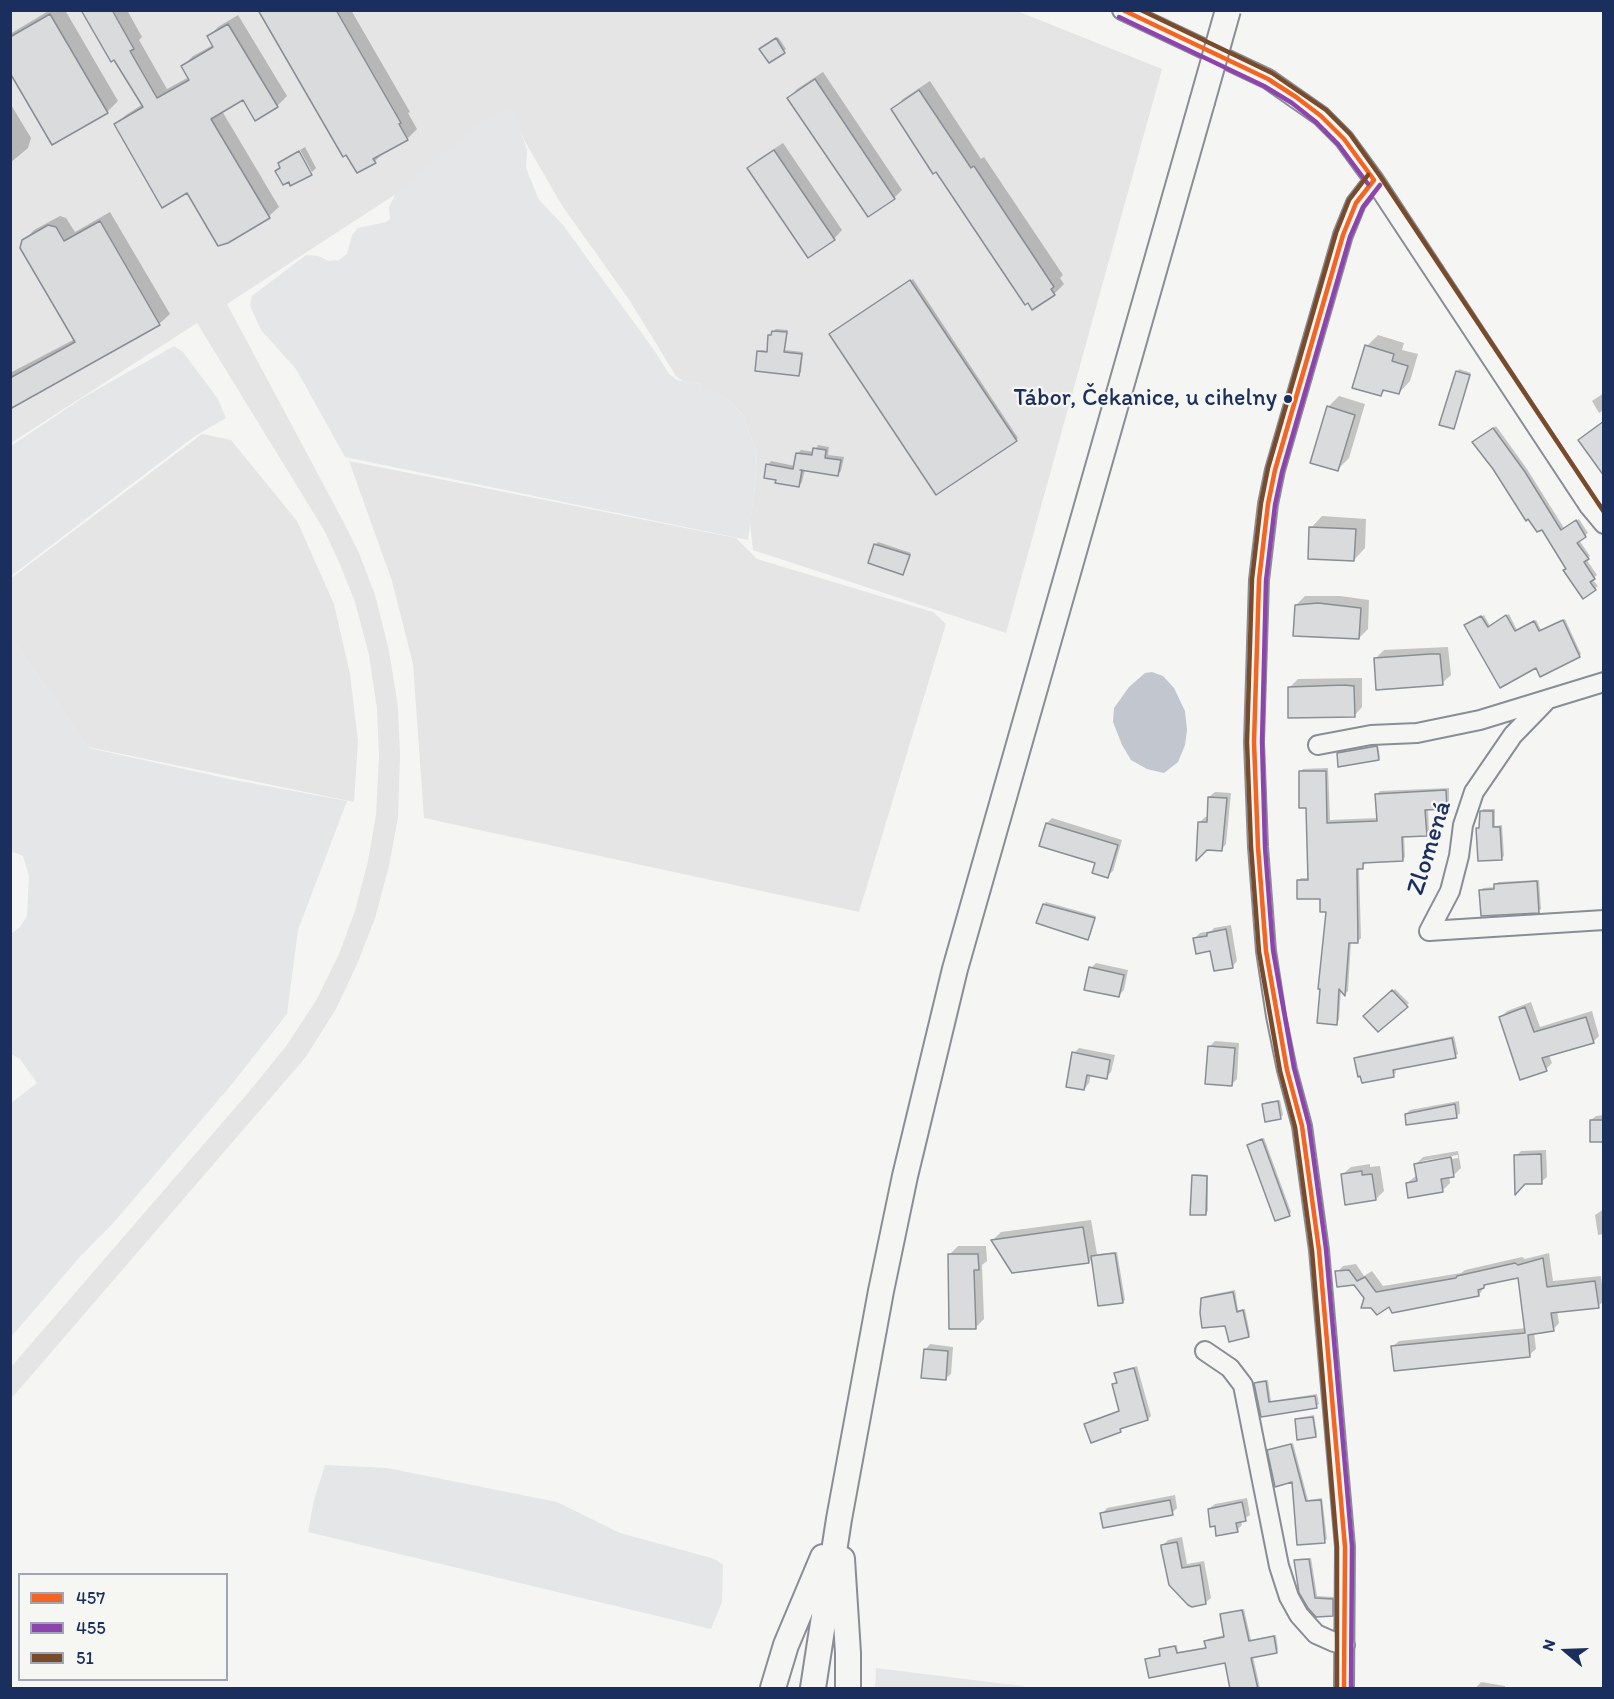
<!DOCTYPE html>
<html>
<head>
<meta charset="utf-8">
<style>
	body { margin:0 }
	#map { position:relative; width:1614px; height:1699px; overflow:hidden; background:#f5f5f3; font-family:Itim,sans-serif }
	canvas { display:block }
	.frame { position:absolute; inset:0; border:12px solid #1b2f5e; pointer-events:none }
	.legend { position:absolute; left:18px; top:1573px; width:210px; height:108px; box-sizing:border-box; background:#f6f6f2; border:2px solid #9ea6b7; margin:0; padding:8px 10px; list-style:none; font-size:18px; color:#1b2f5e }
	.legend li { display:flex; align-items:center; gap:12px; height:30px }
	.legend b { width:30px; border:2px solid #9ea6b7 }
	.north { position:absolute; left:1536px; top:1621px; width:60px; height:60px; -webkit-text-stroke:4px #f6f6f2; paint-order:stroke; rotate:289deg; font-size:16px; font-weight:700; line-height:24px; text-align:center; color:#1b2f5e }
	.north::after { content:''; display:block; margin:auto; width:21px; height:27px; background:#1b2f5e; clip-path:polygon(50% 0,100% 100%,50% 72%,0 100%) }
</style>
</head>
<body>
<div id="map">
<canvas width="1614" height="1699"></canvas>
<div class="frame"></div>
<ul class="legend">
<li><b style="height:8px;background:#f26522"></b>457</li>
<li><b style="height:8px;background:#8e44ad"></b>455</li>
<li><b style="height:8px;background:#7a4b2a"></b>51</li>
</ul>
<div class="north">N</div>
</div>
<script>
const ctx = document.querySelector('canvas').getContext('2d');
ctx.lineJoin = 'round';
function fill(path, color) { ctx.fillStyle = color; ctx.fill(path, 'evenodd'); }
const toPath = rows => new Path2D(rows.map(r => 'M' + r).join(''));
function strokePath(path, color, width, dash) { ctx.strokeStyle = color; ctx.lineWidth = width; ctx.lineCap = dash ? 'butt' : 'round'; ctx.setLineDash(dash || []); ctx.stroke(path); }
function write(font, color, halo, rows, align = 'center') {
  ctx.font = font + ' Itim,sans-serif'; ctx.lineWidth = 4.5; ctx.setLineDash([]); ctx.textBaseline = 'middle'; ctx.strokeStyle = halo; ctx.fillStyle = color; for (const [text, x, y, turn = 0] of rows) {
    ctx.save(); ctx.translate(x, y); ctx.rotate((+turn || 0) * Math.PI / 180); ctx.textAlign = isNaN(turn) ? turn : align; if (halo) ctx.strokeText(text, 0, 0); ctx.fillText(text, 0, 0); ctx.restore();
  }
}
const built = toPath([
	[11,11,1017,11,1162,69,1006,633,753,550,750,523,754,496,757,454,743,415,725,397,699,384,683,381,676,376,630,301,563,207,524,140,514,112,396,194,227,304,343,521,359,553,375,595,389,651,398,707,400,756,398,817,389,866,375,918,358,962,336,1009,305,1058,11,1399,11,1367,248,1093,287,1045,317,999,339,954,355,911,368,861,376,815,379,756,377,709,369,655,355,602,339,562,324,530,197,323,11,443],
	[202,434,231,440,297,521,334,604,350,674,358,741,354,802,88,747,11,637,10,579],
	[349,461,736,538,757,559,933,612,946,624,859,912,424,818,413,664,392,581]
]);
const green = toPath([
	[506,108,515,112,527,151,526,168,539,200,563,225,654,350,669,374,677,380,699,384,711,389,725,397,743,415,757,454,754,496,748,540,345,457,296,369,261,330,250,306,252,296,306,255,318,256,329,261,339,260,347,254,352,235,358,228,386,222,390,219,389,207,397,191,484,119],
	[174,346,183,352,218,399,226,418,195,436,11,576,11,446,84,397],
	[11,637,89,748,229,779,347,801,298,930,287,1014,232,1084,115,1221,78,1259,11,1337,11,1103,37,1083,20,1059,11,1054,11,934,20,927,27,916,29,876,23,856,11,851],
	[325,1465,387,1468,557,1502,620,1533,715,1559,723,1565,722,1602,711,1629,308,1532,314,1500],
	[876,1668,1022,1686,1025,1688,875,1688]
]);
const water = toPath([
	[1152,672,1163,676,1174,688,1185,711,1187,730,1185,745,1178,762,1164,773,1147,769,1131,760,1122,745,1113,722,1114,708,1129,687,1145,673]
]);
const shadow = toPath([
	[50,10,65,10,118,101,107,112,10,70,10,34],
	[82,10,127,10,142,37,139,40,167,89,189,77,183,66,193,56,213,45,208,37,218,27,238,15,287,96,277,106,255,119,244,98,222,111,279,207,269,216,227,242,188,191,116,124,126,115,143,104],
	[260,10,351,10,410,112,408,113,417,129,407,139,385,151,375,161],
	[778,37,786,49,784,51,763,47],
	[823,72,902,190,894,198,789,98,797,89],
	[930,81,981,159,984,157,1063,275,1060,278,1064,284,1054,294,937,170,893,109,903,99],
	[10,103,31,138,28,148,10,163],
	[783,143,842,230,834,239,749,168,757,160],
	[305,147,316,168,312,172,300,150],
	[110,212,170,314,159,324,10,407,10,373,75,339,24,241,34,230,60,216,66,218,75,232],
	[913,279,1018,438,1016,440,833,332],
	[776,329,788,330,785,350,803,352,801,372,799,375,759,352,761,350,769,351,770,335],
	[1378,335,1404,343,1402,350,1418,354,1410,381,1399,393,1386,389,1381,395,1367,346],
	[1459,369,1471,373,1453,428,1457,372],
	[1604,393,1604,410,1599,413,1592,401],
	[1339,396,1365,404,1349,458,1338,469,1328,407],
	[1496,426,1527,469,1564,528,1579,519,1588,533,1579,540,1590,556,1586,559,1597,575,1592,579,1598,586,1583,597,1542,528,1477,439],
	[818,445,829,447,828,455,844,457,841,471,838,474,805,469,802,482,799,486,777,479,768,465,771,461,795,466,798,453,801,450,814,452],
	[1322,516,1366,519,1365,548,1354,560,1311,528],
	[878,542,911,553,903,573,875,545],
	[1305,596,1340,596,1369,600,1368,629,1359,638,1296,605],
	[1509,614,1517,630,1536,620,1541,630,1565,619,1581,654,1579,656,1536,666,1468,624,1484,615,1490,626],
	[1448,647,1451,675,1442,683,1375,659,1384,650],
	[1362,678,1362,707,1354,716,1289,688,1298,679],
	[1378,745,1380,757,1378,759,1338,753,1340,751],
	[1328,768,1330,820,1378,818,1377,794,1380,791,1449,788,1449,805,1446,808,1428,809,1429,831,1426,834,1404,835,1405,857,1402,860,1366,861,1363,867,1359,867,1361,938,1358,941,1351,941,1348,991,1346,993,1341,989,1339,1020,1336,1023,1328,911,1321,897,1298,881,1301,878,1309,878,1308,806,1300,772,1303,769],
	[1215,792,1231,793,1226,844,1221,850,1200,822,1205,817,1208,817,1209,797],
	[1483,809,1495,809,1495,826,1502,825,1504,856,1502,858,1478,829,1481,826,1481,812],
	[1052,818,1122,840,1113,871,1107,876,1097,862,1047,823],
	[1539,880,1541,909,1538,911,1481,890,1483,888,1495,887,1498,882],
	[1046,902,1096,916,1090,936,1087,938,1044,904],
	[1231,925,1237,961,1232,967,1194,939,1200,933,1211,931,1214,928],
	[1096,963,1128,970,1124,990,1118,996,1091,968],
	[1395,989,1409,1003,1378,1030,1365,1016],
	[1531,1002,1540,1027,1592,1011,1599,1036,1593,1042,1549,1055,1552,1063,1546,1069,1501,1017,1507,1011],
	[1454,1036,1458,1054,1455,1056,1395,1068,1396,1073,1393,1075,1356,1059,1358,1056],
	[1215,1041,1239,1043,1237,1079,1232,1084,1209,1047],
	[1079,1048,1115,1055,1111,1072,1106,1077,1091,1074,1089,1083,1084,1089,1074,1053],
	[1280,1100,1283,1115,1280,1117,1264,1105,1266,1102],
	[1459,1101,1460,1113,1456,1117,1406,1114,1410,1110],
	[1604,1115,1604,1140,1591,1120,1596,1116],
	[1264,1138,1291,1212,1289,1215,1249,1145],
	[1546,1150,1547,1177,1541,1182,1516,1156,1521,1151],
	[1458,1151,1461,1168,1453,1176,1449,1176,1450,1183,1442,1191,1407,1183,1417,1175,1416,1164,1423,1157],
	[1458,1155,1458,1158,1422,1164,1422,1161],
	[1370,1164,1370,1167,1380,1166,1384,1191,1376,1199,1342,1175,1351,1167],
	[1196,1174,1208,1175,1208,1211,1205,1214,1194,1176],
	[1604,1209,1604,1234,1598,1235,1595,1215],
	[1091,1220,1097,1254,1117,1252,1125,1300,1123,1302,1093,1258,1089,1262,993,1240,1001,1232],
	[958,1246,986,1246,987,1261,982,1265,984,1319,975,1328,949,1255],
	[1549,1253,1553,1281,1601,1276,1604,1301,1598,1306,1557,1311,1559,1323,1553,1330,1534,1332,1536,1349,1529,1355,1392,1347,1399,1341,1526,1328,1519,1277,1487,1283,1479,1295,1390,1305,1365,1298,1354,1283,1337,1272,1343,1266,1356,1264,1364,1276,1372,1271,1383,1286,1461,1273,1465,1270,1522,1257,1525,1259],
	[1235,1290,1238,1310,1245,1309,1250,1334,1248,1336,1226,1325,1202,1299,1205,1296],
	[930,1344,953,1347,951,1374,945,1379,925,1350],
	[1137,1366,1151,1416,1148,1419,1123,1427,1120,1431,1086,1424,1089,1421,1120,1410,1113,1385,1118,1381,1116,1374,1119,1371],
	[1268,1380,1271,1401,1317,1394,1319,1404,1316,1406,1262,1415,1256,1383,1258,1381],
	[1314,1415,1317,1434,1315,1436,1296,1420,1298,1418],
	[1293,1443,1308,1500,1322,1498,1327,1539,1324,1541,1293,1480,1269,1451],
	[1175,1495,1177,1508,1172,1513,1102,1514,1107,1508],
	[1247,1498,1250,1515,1241,1521,1242,1525,1237,1530,1216,1525,1209,1509,1215,1504],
	[1182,1537,1187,1564,1204,1561,1211,1598,1205,1603,1163,1545,1168,1540],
	[1311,1558,1317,1596,1335,1597,1335,1613,1333,1615,1317,1616,1296,1561,1298,1559],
	[1244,1609,1251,1640,1276,1635,1278,1649,1276,1652,1253,1656,1260,1688,1232,1688,1226,1662,1147,1660,1161,1655,1160,1650,1163,1648,1177,1645,1178,1652,1207,1647,1206,1641,1208,1639,1225,1635,1222,1615,1224,1613],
	[1481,1682,1505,1686,1505,1688,1476,1688]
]);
const building = toPath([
	[81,10,112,10,134,49,130,51,157,98,189,80,181,66,213,47,207,36,228,24,278,107,255,121,243,100,211,119,270,218,228,243,218,246,187,193,162,208,114,124,143,107,114,60,111,62,81,10],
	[258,10,336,10,401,123,399,124,408,140,373,159,376,163,357,173,346,155,343,157,258,10],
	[50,14,108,113,52,145,10,73,10,37,50,14],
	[776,38,785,53,769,63,759,49,776,38],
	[815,79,895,199,868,217,787,98,815,79],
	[919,90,971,168,974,166,1054,287,1051,289,1055,295,1032,310,1028,303,1025,305,936,172,933,174,891,109,919,90],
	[774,150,835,240,808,258,747,168,774,150],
	[299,151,312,175,290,186,289,182,283,185,275,171,280,168,278,163,299,151],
	[100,221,160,325,10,409,10,378,75,342,20,248,22,240,48,225,56,227,64,241,100,221],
	[910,280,1017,441,936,495,829,334,910,280],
	[772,331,787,332,784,352,802,354,799,376,755,371,757,351,767,352,768,335,771,335,772,331],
	[1365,345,1394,354,1392,361,1408,366,1399,394,1383,390,1381,396,1352,388,1365,345],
	[1456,371,1470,375,1454,429,1439,425,1456,371],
	[1327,406,1355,415,1338,471,1310,463,1327,406],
	[1604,421,1604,476,1578,440,1604,421],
	[1493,428,1525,472,1561,530,1576,520,1586,537,1577,543,1589,559,1584,562,1595,579,1590,582,1596,590,1583,599,1563,570,1566,569,1542,530,1537,532,1528,519,1526,521,1493,469,1472,442,1493,428],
	[813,448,826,450,825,458,841,460,838,476,800,470,802,470,799,487,775,483,776,480,764,478,766,464,793,469,796,453,812,455,813,448],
	[1309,527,1356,529,1354,561,1308,559,1309,527],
	[874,544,910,555,903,575,868,563,874,544],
	[1318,603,1361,608,1359,639,1293,636,1295,605,1318,603],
	[1506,615,1515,631,1534,621,1539,631,1563,620,1580,657,1540,677,1536,668,1500,688,1464,625,1481,616,1488,627,1506,615],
	[1430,654,1440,654,1443,685,1376,690,1374,658,1430,654],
	[1344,685,1354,686,1355,717,1288,718,1288,687,1344,685],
	[1377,746,1379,760,1338,767,1337,753,1377,746],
	[1299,771,1326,771,1327,823,1377,821,1375,794,1446,790,1447,809,1425,810,1427,836,1402,837,1403,861,1363,863,1363,869,1357,869,1358,943,1349,943,1345,996,1339,989,1337,1025,1317,1023,1320,989,1318,989,1326,912,1320,912,1320,899,1297,899,1297,880,1308,880,1306,808,1299,808,1299,771],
	[1208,797,1227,798,1222,851,1207,850,1196,861,1198,822,1207,822,1208,797],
	[1480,811,1493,811,1493,827,1500,827,1502,860,1478,861,1476,828,1479,828,1480,811],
	[1046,823,1118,845,1108,878,1092,873,1095,863,1039,846,1046,823],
	[1537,881,1539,913,1481,916,1479,890,1494,889,1494,884,1537,881],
	[1043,904,1095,918,1088,940,1036,923,1043,904],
	[1226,929,1233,968,1214,971,1210,951,1196,954,1193,938,1207,936,1207,933,1226,929],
	[1089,967,1124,975,1119,997,1084,990,1089,967],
	[1392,990,1408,1007,1378,1032,1363,1016,1392,990],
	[1525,1007,1534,1032,1586,1017,1594,1043,1542,1058,1547,1071,1520,1080,1499,1017,1525,1007],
	[1452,1038,1456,1058,1393,1070,1394,1077,1362,1083,1360,1076,1358,1077,1354,1058,1452,1038],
	[1208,1046,1235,1048,1232,1086,1205,1084,1208,1046],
	[1072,1052,1110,1060,1107,1079,1087,1075,1084,1090,1066,1087,1072,1052],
	[1278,1101,1281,1119,1265,1122,1262,1104,1278,1101],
	[1455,1104,1457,1118,1406,1125,1405,1114,1455,1104],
	[1590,1120,1604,1120,1604,1142,1590,1142,1590,1120],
	[1262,1139,1290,1216,1275,1221,1247,1145,1262,1139],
	[1541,1154,1542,1184,1525,1184,1515,1195,1514,1155,1541,1154],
	[1451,1157,1454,1177,1441,1179,1443,1192,1408,1198,1406,1183,1417,1181,1414,1164,1451,1157],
	[1362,1171,1362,1175,1372,1174,1376,1200,1345,1205,1341,1174,1362,1171],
	[1192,1175,1207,1176,1206,1215,1190,1215,1192,1175],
	[1083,1227,1089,1263,1012,1273,991,1240,1083,1227],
	[1115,1253,1123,1303,1098,1306,1091,1256,1115,1253],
	[948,1254,978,1254,979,1270,974,1270,976,1329,949,1329,948,1254],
	[1543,1258,1547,1287,1595,1281,1599,1308,1551,1313,1554,1331,1528,1335,1530,1357,1394,1371,1391,1346,1525,1333,1518,1278,1484,1285,1484,1288,1478,1290,1479,1296,1392,1313,1389,1307,1377,1315,1371,1308,1361,1308,1364,1298,1354,1285,1337,1287,1335,1271,1349,1270,1357,1281,1365,1277,1376,1292,1456,1278,1457,1276,1515,1263,1518,1265,1543,1258],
	[1233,1292,1237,1312,1243,1310,1249,1337,1229,1342,1225,1326,1202,1328,1200,1313,1201,1298,1233,1292],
	[924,1349,948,1351,946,1380,921,1378,924,1349],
	[1134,1368,1148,1420,1120,1429,1121,1432,1091,1443,1084,1424,1119,1411,1112,1384,1117,1383,1114,1373,1134,1368],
	[1266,1381,1269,1402,1315,1396,1317,1408,1261,1417,1254,1383,1266,1381],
	[1313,1417,1316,1437,1297,1440,1295,1419,1313,1417],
	[1291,1444,1306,1501,1321,1500,1325,1543,1297,1545,1292,1482,1275,1487,1267,1450,1291,1444],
	[1170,1500,1173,1515,1103,1528,1100,1513,1170,1500],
	[1242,1502,1246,1521,1236,1523,1238,1532,1216,1536,1215,1526,1210,1527,1208,1509,1242,1502],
	[1177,1542,1182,1568,1200,1565,1206,1604,1192,1607,1188,1605,1169,1585,1161,1547,1161,1545,1177,1542],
	[1309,1559,1315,1598,1333,1599,1333,1616,1316,1617,1308,1608,1299,1593,1294,1560,1309,1559],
	[1242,1610,1249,1641,1274,1636,1277,1653,1251,1658,1258,1689,1230,1689,1225,1663,1149,1678,1145,1659,1160,1656,1159,1649,1175,1646,1177,1653,1206,1648,1204,1641,1224,1637,1220,1614,1242,1610]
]);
const minor = toPath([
	[1122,10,1268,79,1321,116,1344,139,1374,180,1589,506,1604,524],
	[1318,745,1371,735,1417,733,1480,720,1604,682],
	[1429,931,1450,891,1459,856,1463,825,1474,792,1513,735,1545,702],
	[1429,931,1604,920],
	[1205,1351,1230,1368,1243,1385,1279,1566,1289,1597,1299,1615,1316,1634,1334,1642,1345,1645],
	[1344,1688,1345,1547,1319,1250,1302,1126,1287,1070,1276,1016,1266,951,1258,847,1254,742,1259,580,1268,504,1275,470,1343,235,1356,203,1374,180]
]);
const major = toPath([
	[842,1559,848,1653,848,1688],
	[773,1688,786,1645,823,1557],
	[813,1688,839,1519,881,1291,905,1176,955,969,1202,102]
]);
const majorBridge = toPath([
	[1202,102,1228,10]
]);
const bus1 = toPath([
	[1123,10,1268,79,1296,97,1321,116,1344,139,1374,180],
	[1344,1688,1345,1547,1319,1250,1302,1126,1287,1070,1266,951,1258,847,1254,742,1259,580,1268,504,1275,470,1343,235,1356,203,1374,180]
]);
const bus2 = toPath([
	[1119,17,1264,86,1292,103,1316,122,1338,144,1368,184],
	[1351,1688,1352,1546,1326,1249,1309,1125,1294,1068,1273,950,1265,847,1262,742,1266,581,1275,505,1282,472,1350,237,1363,207,1380,185]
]);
const bus3 = toPath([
	[1141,10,1272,73,1326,110,1350,134,1380,176,1604,512],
	[1337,1688,1337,1547,1312,1251,1295,1127,1280,1071,1259,952,1251,847,1247,742,1252,579,1261,503,1268,468,1336,233,1349,200,1368,175]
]);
const markers = [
	[1288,399,5,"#1b2f5e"]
];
const busNames = [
	["Tábor, Čekanice, u cihelny",1277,399]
];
const streetNames = [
	["Zlomená",1430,848,-73]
];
fill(built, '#e5e5e6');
fill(green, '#e4e6e7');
fill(water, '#c1c6cf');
fill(shadow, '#0003');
fill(building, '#dadbdc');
strokePath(building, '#898d95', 1.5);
strokePath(minor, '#898d95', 22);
strokePath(major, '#898d95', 28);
strokePath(minor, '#f5f5f3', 18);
strokePath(major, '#f5f5f3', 24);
strokePath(majorBridge, '#898d95', 28, []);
strokePath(majorBridge, '#f5f5f3', 24);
strokePath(bus1, '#f26522', 4.5);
strokePath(bus2, '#8e44ad', 4.5);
strokePath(bus3, '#7a4b2a', 4.5);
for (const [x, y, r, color] of markers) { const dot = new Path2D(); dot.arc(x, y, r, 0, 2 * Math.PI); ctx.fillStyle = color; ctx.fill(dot); strokePath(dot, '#f6f6f2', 2); }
write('24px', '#1b2f5e', '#f6f6f2', busNames, 'right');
write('26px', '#1b2f5e', '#f6f6f2', streetNames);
</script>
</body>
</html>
